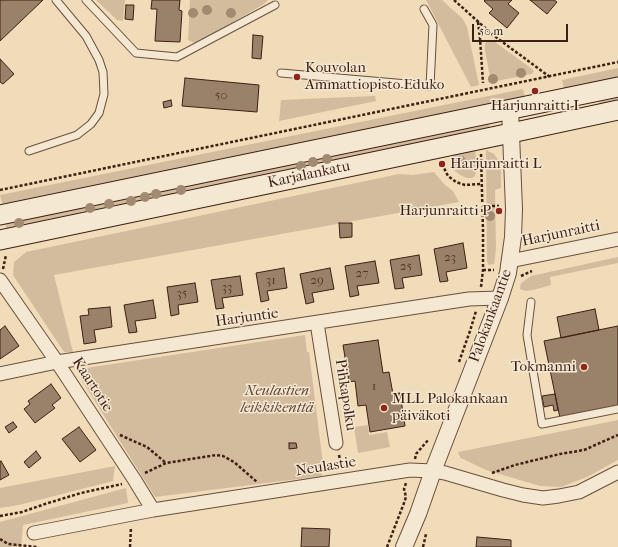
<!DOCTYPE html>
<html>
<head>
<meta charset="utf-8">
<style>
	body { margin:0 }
	#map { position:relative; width:618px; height:547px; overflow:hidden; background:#f0dcb9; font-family:"IM FELL French Canon",serif }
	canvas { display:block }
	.scale { position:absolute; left:472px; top:24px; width:96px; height:18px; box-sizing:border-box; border:2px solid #3d1f13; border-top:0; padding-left:5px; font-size:12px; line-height:14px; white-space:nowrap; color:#3d1f13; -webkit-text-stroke:3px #f5e8d2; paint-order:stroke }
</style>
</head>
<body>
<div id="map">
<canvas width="618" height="547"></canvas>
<div class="scale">50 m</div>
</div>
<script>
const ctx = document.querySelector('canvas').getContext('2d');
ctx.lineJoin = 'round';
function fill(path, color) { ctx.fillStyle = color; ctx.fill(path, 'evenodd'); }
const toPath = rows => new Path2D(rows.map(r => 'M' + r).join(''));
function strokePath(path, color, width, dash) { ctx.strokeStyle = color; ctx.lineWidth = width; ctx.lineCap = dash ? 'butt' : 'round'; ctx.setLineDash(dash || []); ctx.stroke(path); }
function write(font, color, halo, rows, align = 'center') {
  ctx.font = font + ' "IM FELL French Canon",serif'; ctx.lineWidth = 3; ctx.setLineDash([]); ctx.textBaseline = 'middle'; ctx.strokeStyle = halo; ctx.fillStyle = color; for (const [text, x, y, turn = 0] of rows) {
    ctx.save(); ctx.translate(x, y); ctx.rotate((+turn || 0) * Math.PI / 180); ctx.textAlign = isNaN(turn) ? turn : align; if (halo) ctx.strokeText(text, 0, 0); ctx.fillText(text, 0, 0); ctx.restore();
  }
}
const green = toPath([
	[96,0,125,0,123,21,117,20],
	[190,0,268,0,264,4,197,43,192,42,188,40],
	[426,0,442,0,463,19,467,27,479,85,471,87],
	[490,40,495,42,532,69,534,71,532,74,491,82,485,51,485,44,487,41],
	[618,68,618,78,564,89,562,80],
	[523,89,525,98,3,206,0,195],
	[375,96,376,101,279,121,281,100],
	[618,96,618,101,600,105,599,102],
	[488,123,490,127,488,129,7,231,5,222],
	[475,149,477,167,475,176,472,178,467,178,460,175,453,169,451,164,449,154],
	[486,150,494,154,497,158,501,168,501,188,495,190,496,248,495,259,494,264,489,265,487,262],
	[434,172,444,184,453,191,459,202,54,275,73,352,64,352,13,275,14,262,26,252,399,174,413,175],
	[618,257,618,263,550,277,551,285,533,290,526,291,520,289,521,283,531,276],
	[305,335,307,352,309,352,323,464,320,465,322,476,155,497,81,379,86,368],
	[618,420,618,460,587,477,561,487,540,486,486,470,461,458,459,455,458,452],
	[368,425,369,435,387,432,390,447,358,453,354,427],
	[115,466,113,481,19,505,0,508,0,488],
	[126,488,128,503,23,525,21,547,0,547,0,522]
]);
const building = toPath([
	[0,0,43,0,0,41,0,0],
	[152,0,180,0,179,10,182,11,180,42,155,41,157,9,151,9,152,0],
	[485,0,512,0,508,4,519,13,507,28,489,13,493,9,484,1,485,0],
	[530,0,554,0,557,2,547,14,530,0],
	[126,5,134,5,133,20,125,19,126,5],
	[253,35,263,36,261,59,252,58,253,35],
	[0,59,14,74,3,84,0,82,0,59],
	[185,78,259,85,257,112,182,106,185,78],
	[171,100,172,106,164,108,163,102,171,100],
	[339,223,352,223,352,237,340,238,339,223],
	[463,243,467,268,446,272,448,281,440,282,434,249,463,243],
	[419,255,422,275,402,278,404,288,395,289,390,260,419,255],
	[375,261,379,283,357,286,359,295,350,297,345,266,375,261],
	[284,268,287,288,267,291,269,300,261,302,256,273,284,268],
	[330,268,334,289,312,293,314,302,306,304,300,274,330,268],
	[240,276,243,295,222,298,224,308,216,309,211,280,240,276],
	[195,283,198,302,178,305,179,314,171,316,167,287,195,283],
	[153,300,156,318,135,321,137,332,129,333,124,305,153,300],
	[110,307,112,327,94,330,96,342,84,344,80,316,89,315,88,309,110,307],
	[595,309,599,330,561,338,557,317,595,309],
	[5,326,19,346,0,359,0,330,5,326],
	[618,326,618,406,560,418,544,341,618,326],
	[378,340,383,373,389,372,393,394,400,393,405,426,370,432,366,405,358,406,355,381,349,382,343,345,378,340],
	[51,384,61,398,52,405,55,408,35,423,24,409,30,404,28,401,51,384],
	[555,394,558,410,554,411,553,405,544,407,542,396,555,394],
	[13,422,17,427,9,433,5,427,13,422],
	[79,427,96,450,80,462,62,439,79,427],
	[289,443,296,443,297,448,289,449,289,443],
	[36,451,41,458,29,468,24,462,36,451],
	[1,461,9,475,0,480,0,462,1,461],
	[302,528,330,529,329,547,301,547,302,528],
	[477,537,511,540,511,547,476,547,477,537]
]);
const path = toPath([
	[454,0,493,35,550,77],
	[478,22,480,38,483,83],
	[481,154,483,231,483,270,481,287],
	[442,164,448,176,456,182,465,185,481,184],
	[0,190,618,62],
	[482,206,499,206],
	[3,269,6,255],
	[483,270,494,270],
	[521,276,532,271],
	[459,362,470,331,476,311],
	[120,435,147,447,166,463],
	[339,455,341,465,345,467],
	[415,459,416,454,429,439],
	[145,473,166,463,216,455,223,456,234,462,257,482],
	[492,473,515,465,560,454,584,450,618,435],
	[0,516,22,512,45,504,81,493,122,484],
	[0,539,8,544,37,547],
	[130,547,131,527],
	[387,547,404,503,406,497,404,489,406,483],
	[423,547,426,534]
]);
const service = toPath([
	[86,0,136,53,177,57,275,5],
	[281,73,430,86,433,25,424,9],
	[29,151,77,135,91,124,99,113,104,94,103,72,99,60,86,36,56,0],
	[531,302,527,335,542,424,618,409]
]);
const minor = toPath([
	[510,261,618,239],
	[0,280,57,362,134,479,153,510],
	[317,323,336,443],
	[0,374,57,362,469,299,500,298],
	[34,533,153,510,410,470,433,471,445,473,503,490,523,495,543,498,559,496,579,492,618,472]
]);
const tertiary = toPath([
	[404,547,418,514,433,471,500,298,508,273,513,237,514,209,510,109]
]);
const secondary = toPath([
	[0,215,618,87],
	[0,240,511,133,618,110]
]);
const trees = [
	[207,10],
	[193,13],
	[231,13],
	[521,73],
	[493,79],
	[327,159],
	[461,161],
	[313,162],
	[301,166],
	[181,190],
	[156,194],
	[145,197],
	[131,201],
	[109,204],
	[90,208],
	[490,216],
	[19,223]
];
const markers = [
	[297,77,4,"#8f2418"],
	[535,91,4,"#8f2418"],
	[442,164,4,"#8f2418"],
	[499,211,4,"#8f2418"],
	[584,367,4,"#8f2418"],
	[384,408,4,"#8f2418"]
];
const numberNames = [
	["50",221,96],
	["23",450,258],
	["25",406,267],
	["27",362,274],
	["31",271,281],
	["29",317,281],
	["33",227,288],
	["35",182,294],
	["1",374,387]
];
const poiNames = [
	["Kouvolan",305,68],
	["Ammattiopisto Eduko",305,85],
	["Harjunraitti I",535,106,"center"],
	["Harjunraitti L",450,164],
	["Harjunraitti P",491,211,"right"],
	["Tokmanni",576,367,"right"],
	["MLL Palokankaan",392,399],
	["päiväkoti",392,416]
];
const streetNames = [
	["Karjalankatu",309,175,-12],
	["Harjunraitti",561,234,-12],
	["Palokankaantie",491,316,-70],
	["Harjuntie",247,318,-8],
	["Kaartotie",92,385,57],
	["Pihkapolku",345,395,81],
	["Neulastie",326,467,-9]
];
const parkNames = [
	["Neulastien",277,391],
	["leikkikenttä",277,408]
];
fill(green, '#d2bc9d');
fill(building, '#9a8169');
strokePath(building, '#3d1f13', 1);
strokePath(service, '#6a4e3c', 9);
strokePath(minor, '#6a4e3c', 15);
strokePath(tertiary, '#6a4e3c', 18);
strokePath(secondary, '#3d1f13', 21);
strokePath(path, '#3d1f13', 2.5, [3, 2]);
strokePath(service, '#f5e8d2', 7);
strokePath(minor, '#f5e8d2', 13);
strokePath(tertiary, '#f5e8d2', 16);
strokePath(secondary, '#f5e8d2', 19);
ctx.fillStyle = '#a28a71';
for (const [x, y] of trees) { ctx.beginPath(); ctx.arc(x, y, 5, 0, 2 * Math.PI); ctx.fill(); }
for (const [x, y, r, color] of markers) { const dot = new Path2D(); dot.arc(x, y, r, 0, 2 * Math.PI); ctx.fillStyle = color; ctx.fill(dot); strokePath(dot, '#f5e8d2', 1.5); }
write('13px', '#543828', null, numberNames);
write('15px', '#3d1f13', '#f5e8d2', poiNames, 'left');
write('15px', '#3d1f13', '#f5e8d2', streetNames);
write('italic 15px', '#624636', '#f5e8d2', parkNames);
</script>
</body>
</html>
